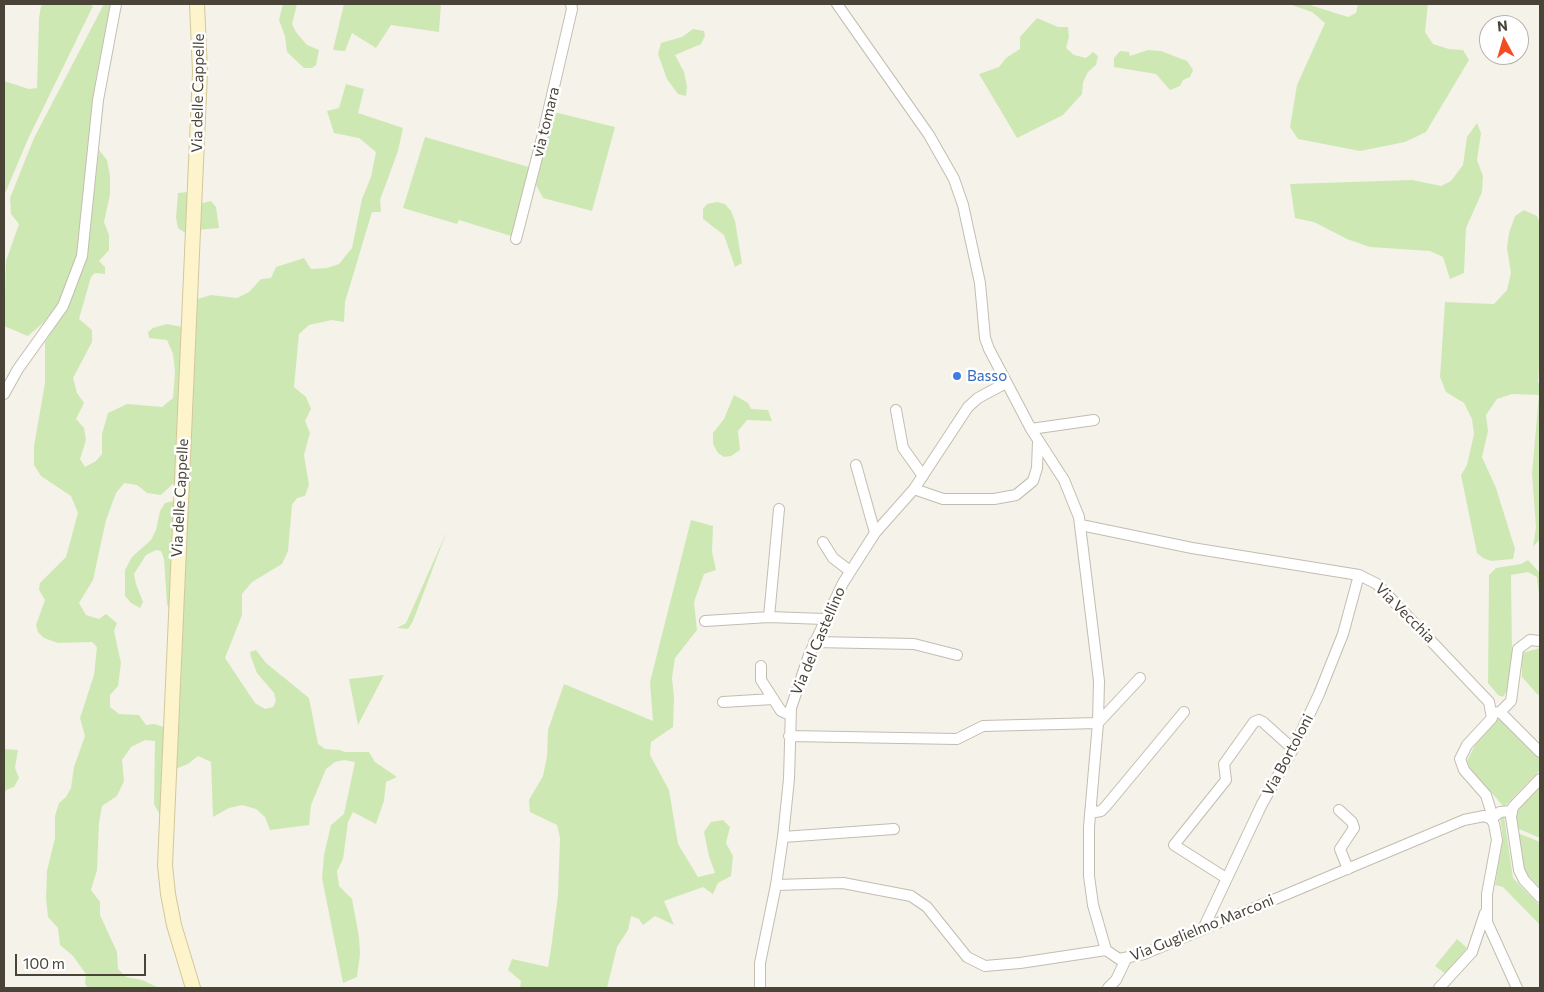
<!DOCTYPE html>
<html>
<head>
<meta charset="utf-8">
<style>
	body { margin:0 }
	#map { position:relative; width:1544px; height:992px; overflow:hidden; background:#f5f2ea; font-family:Commissioner,sans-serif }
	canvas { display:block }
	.frame { position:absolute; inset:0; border:5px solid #494338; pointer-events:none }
	.north { position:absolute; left:1479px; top:15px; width:50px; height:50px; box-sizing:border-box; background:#fff; border:1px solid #b6b4af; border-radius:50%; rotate:354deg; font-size:14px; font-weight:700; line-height:20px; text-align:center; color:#494338 }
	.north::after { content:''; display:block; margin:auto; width:18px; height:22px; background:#f54b21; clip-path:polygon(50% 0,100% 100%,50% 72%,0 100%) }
	.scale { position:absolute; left:15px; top:954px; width:131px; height:22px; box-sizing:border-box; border:2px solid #494338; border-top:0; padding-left:6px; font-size:15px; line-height:18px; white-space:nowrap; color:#494338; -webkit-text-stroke:4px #fff; paint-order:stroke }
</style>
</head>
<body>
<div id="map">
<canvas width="1544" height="992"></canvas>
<div class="frame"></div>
<div class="north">N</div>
<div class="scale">100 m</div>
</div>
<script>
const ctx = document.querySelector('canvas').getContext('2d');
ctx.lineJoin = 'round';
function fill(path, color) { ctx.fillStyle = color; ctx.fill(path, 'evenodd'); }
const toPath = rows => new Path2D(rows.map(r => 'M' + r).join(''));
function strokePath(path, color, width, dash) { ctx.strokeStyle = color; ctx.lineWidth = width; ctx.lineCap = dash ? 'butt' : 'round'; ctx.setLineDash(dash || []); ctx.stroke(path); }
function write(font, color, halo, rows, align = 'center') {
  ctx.font = font + ' Commissioner,sans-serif'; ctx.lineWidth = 5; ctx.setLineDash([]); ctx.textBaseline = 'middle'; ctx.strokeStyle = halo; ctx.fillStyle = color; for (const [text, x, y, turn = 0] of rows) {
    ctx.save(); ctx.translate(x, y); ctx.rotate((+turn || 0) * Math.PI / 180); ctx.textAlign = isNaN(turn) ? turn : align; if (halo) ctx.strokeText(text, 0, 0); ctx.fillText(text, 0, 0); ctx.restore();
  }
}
const green = toPath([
	[46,4,87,4,93,6,28,139,4,196,4,81,29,89,37,88,39,18,41,6],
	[104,4,111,4,97,73,90,128,79,255,58,306,43,323,28,336,4,326,6,261,19,224,11,214,10,198,34,138],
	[283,4,297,4,292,24,296,32,307,45,319,50,316,65,312,68,304,68,287,52,285,36,279,20],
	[344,4,441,4,439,32,391,25,376,48,352,33,345,51,333,50],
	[1289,4,1307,4,1348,17,1356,13,1358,4,1428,4,1425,32,1433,44,1449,49,1463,50,1469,60,1426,132,1405,142,1360,151,1298,139,1290,127,1297,85,1325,23,1312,12],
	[1037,18,1058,27,1068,27,1069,37,1066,48,1074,55,1086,58,1093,52,1098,56,1096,65,1088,72,1083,82,1082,94,1063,115,1017,138,979,74,999,67,1006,58,1020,49,1020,37],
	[693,29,704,31,705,36,701,44,675,55,684,72,687,86,686,96,678,94,667,79,658,54,661,43,682,37],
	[1148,50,1161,51,1187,61,1193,70,1190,77,1183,80,1180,86,1170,90,1156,74,1114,67,1114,58,1120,51,1129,52,1130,56],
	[346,84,364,89,358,113,403,128,398,151,380,200,381,212,372,212,345,302,344,322,332,320,309,325,299,334,294,387,306,397,311,409,305,421,310,433,304,455,309,485,305,496,297,498,292,505,288,551,282,564,252,582,242,594,242,615,225,658,255,703,265,709,273,707,276,701,274,693,257,673,251,657,250,652,256,650,266,663,309,698,318,744,325,749,340,750,345,752,369,752,375,762,397,777,386,782,384,801,376,824,353,812,348,822,343,859,337,871,339,886,352,899,359,937,360,954,357,977,343,983,322,878,324,855,331,825,344,814,355,762,344,760,335,762,326,769,311,805,309,825,270,830,265,817,256,809,242,805,229,808,213,817,211,762,198,756,188,764,173,770,194,300,211,295,237,298,249,292,261,279,271,278,276,267,304,258,311,269,327,268,339,264,352,248,362,199,371,177,376,152,359,138,334,133,327,111,339,108],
	[554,112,615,127,592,211,543,198,536,185],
	[1477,123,1481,133,1477,160,1483,176,1482,192,1466,228,1464,273,1450,279,1443,257,1430,251,1370,247,1347,239,1314,222,1295,218,1290,184,1412,180,1441,186,1451,181,1463,165,1467,137],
	[425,137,532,168,511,236,459,220,457,224,403,208],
	[99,150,107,160,110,176,110,195,104,222,109,235,109,250,99,261,105,267,105,274,95,273,91,277,79,319,92,330,92,342,73,378,77,393,84,403,76,419,84,428,86,440,80,459,85,467,96,461,102,454,102,434,108,413,127,404,162,407,173,398,175,371,173,354,167,340,149,338,148,332,153,328,167,324,182,327,175,482,161,495,147,493,137,485,124,483,116,493,106,520,93,580,79,603,86,615,99,619,106,614,117,623,114,631,121,663,118,686,110,695,110,707,119,714,139,715,146,725,154,724,164,727,160,815,154,804,155,741,145,740,131,747,122,760,124,781,117,796,102,806,99,823,97,870,91,890,100,902,100,915,117,952,118,969,126,977,142,980,159,988,88,988,85,984,86,974,73,956,60,945,58,928,48,917,46,898,47,871,55,838,55,816,59,803,66,797,71,788,74,767,85,736,80,718,94,675,97,647,92,642,58,643,44,638,38,632,36,625,45,600,39,590,40,583,66,557,78,513,71,496,41,476,34,465,34,446,45,383,45,342,70,302,84,266,87,253],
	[188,192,187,234,178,228,176,218,178,193],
	[211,201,216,207,219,228,197,230,199,204],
	[717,202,725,204,731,211,735,221,742,263,735,267,724,235,703,219,703,209,707,204],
	[1524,210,1537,216,1540,223,1540,346,1538,383,1540,383,1540,539,1533,547,1536,527,1532,474,1539,395,1512,394,1497,399,1486,415,1488,431,1482,457,1496,488,1515,549,1513,559,1491,561,1483,558,1477,553,1461,475,1467,465,1474,434,1472,419,1464,403,1446,392,1440,377,1445,302,1494,304,1507,290,1511,273,1507,248,1509,233,1515,216],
	[734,395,748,403,751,409,768,410,772,421,747,420,738,431,740,450,731,456,724,457,718,453,713,444,713,433,724,419],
	[174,501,169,608,167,604,164,559,161,551,156,550,146,555,134,574,136,584,143,602,140,608,131,603,125,596,125,570,132,557,151,540,156,530,160,511,165,503],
	[691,520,713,526,712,552,716,570,704,574,694,602,697,630,675,658,672,678,674,697,673,727,651,742,650,755,669,790,678,844,698,877,715,873,709,856,704,832,711,822,723,820,730,827,726,843,733,856,731,876,718,883,713,894,703,887,664,901,674,925,655,916,643,925,639,919,631,916,628,930,617,947,607,988,520,988,521,981,508,970,512,959,548,967,551,949,558,895,560,838,557,825,530,812,529,800,543,776,547,756,548,730,564,684,653,721,650,682],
	[447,531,413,621,408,629,397,628,406,623],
	[1528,560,1540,573,1540,603,1537,577,1528,572,1511,575,1512,653,1509,687,1503,697,1498,695,1488,683,1489,575,1496,568,1521,564],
	[1540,648,1540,693,1538,695,1522,677,1522,653],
	[384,675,358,725,349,679],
	[1499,718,1540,759,1540,770,1504,807,1470,768,1467,761,1475,745],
	[4,749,18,750,15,768,19,778,14,787,6,790,4,795],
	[1540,787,1540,838,1517,828,1515,813],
	[1504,816,1513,878,1540,906,1540,925,1503,887,1495,885,1503,839,1500,817],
	[1518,833,1540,842,1540,888,1523,870],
	[1457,939,1467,948,1446,974,1435,966]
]);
const minor = toPath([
	[837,4,929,135,954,179,963,205,980,283,985,338,989,349,1031,429,1064,480,1079,517,1099,681,1098,723,1089,827,1089,876,1093,905,1106,950,1119,959,1144,954,1464,820,1484,816,1491,819,1494,824,1497,840,1487,894,1487,922,1517,988],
	[516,239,543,134,572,9,571,4],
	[4,394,18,369,63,306,82,256,98,100,116,4],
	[896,410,903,448,923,476],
	[1031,429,1094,420],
	[856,465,875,533],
	[914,489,943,499,994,499,1016,495,1033,481,1037,468,1038,442],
	[1081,525,1192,548,1359,575,1377,584,1489,702,1492,718,1467,745,1460,759,1464,770,1486,795,1491,811,1491,819],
	[823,542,833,558,850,571],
	[769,617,779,509],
	[705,621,769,617,824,619],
	[814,642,914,644,957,655],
	[761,666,761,680,781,711,790,715],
	[723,702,773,699],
	[1500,712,1540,752],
	[1492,713,1500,712,1511,701,1518,649,1530,640,1540,641],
	[789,736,957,739,983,726,1098,723,1140,678],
	[1540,779,1513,807,1511,817,1519,870,1524,880,1540,897],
	[1339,810,1352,822,1354,828,1340,849,1348,869],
	[1090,813,1101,811,1106,806,1184,712],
	[1491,819,1500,812,1511,811],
	[783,837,894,829],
	[1226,878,1174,845,1226,780,1224,764,1254,722,1259,720,1263,722,1293,749],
	[776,885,843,883,911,896,927,907,967,957,985,966,1020,963,1106,950],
	[1203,929,1262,804,1293,749,1319,694,1343,634,1359,575],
	[760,988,760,963,776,885,783,837,789,779,791,708,809,655,843,583,875,533,914,489,968,407,978,398,1006,383],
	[1108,988,1116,980,1126,959],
	[1439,988,1472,952,1485,913]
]);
const secondary = toPath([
	[193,988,174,925,168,894,165,865,200,72,197,4]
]);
const markers = [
	[957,376,5,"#3f7fe0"]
];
const streetNames = [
	["Via delle Cappelle",198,93,-89],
	["via tomara",546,122,-76],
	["Via delle Cappelle",180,498,-87],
	["Via Vecchia",1405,613,45],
	["Via del Castellino",818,641,-67],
	["Via Bortoloni",1288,755,-62],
	["Via Guglielmo Marconi",1202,928,-22]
];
const shopNames = [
	["Basso",967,376]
];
fill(green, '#cee8b4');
strokePath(minor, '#c3bdb0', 12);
strokePath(secondary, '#d3c79b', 16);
strokePath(minor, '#fff', 10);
strokePath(secondary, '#fdf4cc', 14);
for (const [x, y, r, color] of markers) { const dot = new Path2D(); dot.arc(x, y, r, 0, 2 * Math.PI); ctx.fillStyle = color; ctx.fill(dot); strokePath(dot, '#fff', 2); }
write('15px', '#494338', '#fff', streetNames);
write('15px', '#366cbe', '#fff', shopNames, 'left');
</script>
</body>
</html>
